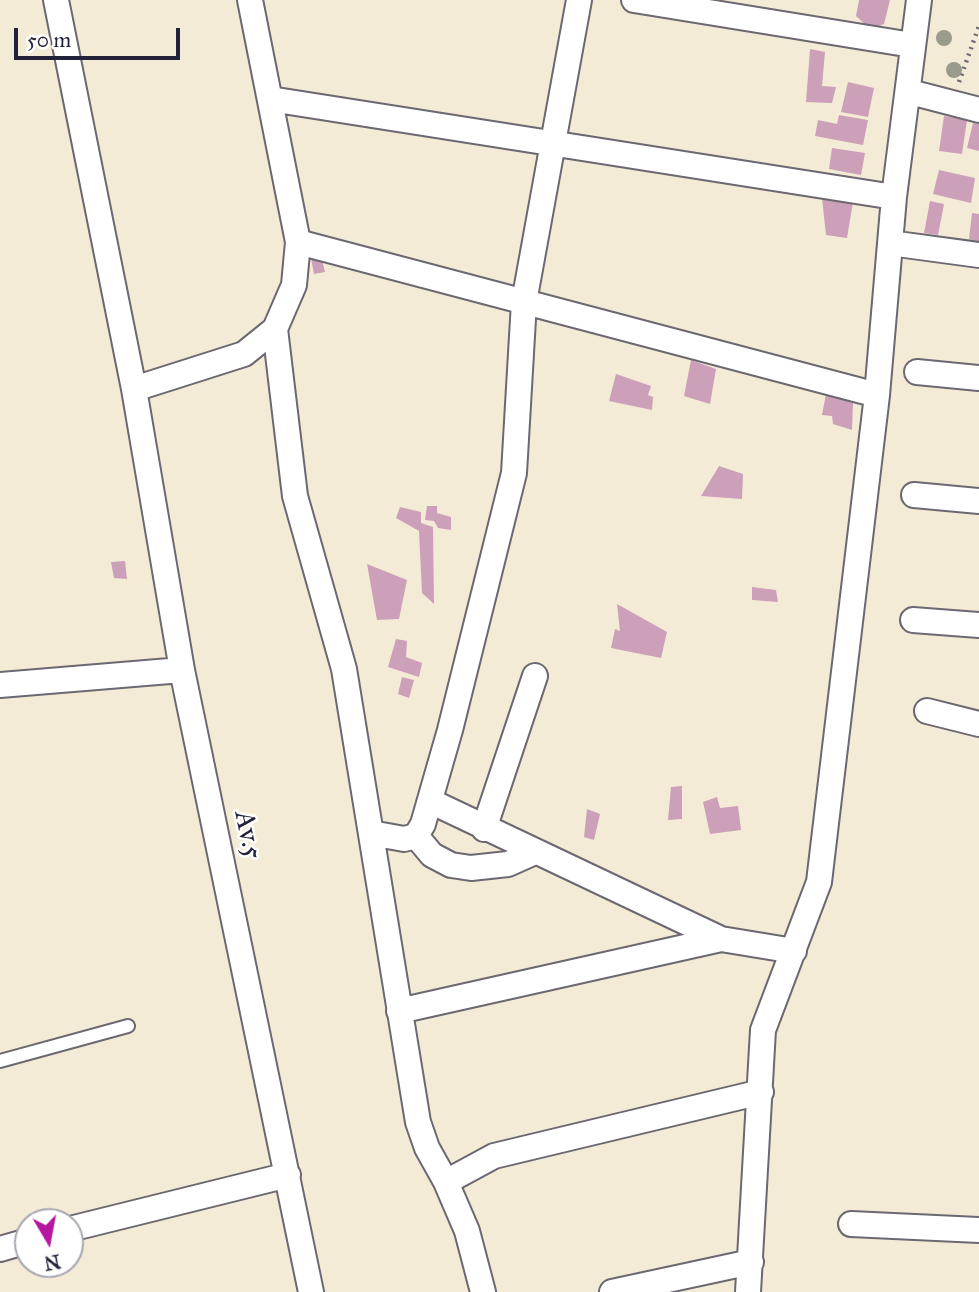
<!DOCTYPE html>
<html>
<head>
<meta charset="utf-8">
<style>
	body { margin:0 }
	#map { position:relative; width:979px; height:1292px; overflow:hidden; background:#f3ebd6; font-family:"IM FELL Great Primer",serif }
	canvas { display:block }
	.north { position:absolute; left:14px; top:1208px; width:70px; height:70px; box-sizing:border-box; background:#fff; border:2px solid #a7a7b1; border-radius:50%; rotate:170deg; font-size:19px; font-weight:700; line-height:28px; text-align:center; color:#22223b }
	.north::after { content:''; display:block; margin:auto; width:24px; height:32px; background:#b5179e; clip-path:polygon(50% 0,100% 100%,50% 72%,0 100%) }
	.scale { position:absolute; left:14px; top:28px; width:166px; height:32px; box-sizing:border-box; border:4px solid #22223b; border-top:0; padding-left:9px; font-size:21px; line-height:24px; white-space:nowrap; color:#22223b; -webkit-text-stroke:5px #fff; paint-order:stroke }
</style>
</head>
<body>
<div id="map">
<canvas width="979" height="1292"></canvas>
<div class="north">N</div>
<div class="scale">50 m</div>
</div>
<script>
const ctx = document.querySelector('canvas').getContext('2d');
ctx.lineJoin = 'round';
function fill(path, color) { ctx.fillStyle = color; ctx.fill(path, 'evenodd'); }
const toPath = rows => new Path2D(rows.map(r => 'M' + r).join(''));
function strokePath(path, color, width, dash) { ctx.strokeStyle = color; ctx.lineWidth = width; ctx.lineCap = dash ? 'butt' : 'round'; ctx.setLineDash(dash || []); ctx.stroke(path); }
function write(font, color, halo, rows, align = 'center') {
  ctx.font = font + ' "IM FELL Great Primer",serif'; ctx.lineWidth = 5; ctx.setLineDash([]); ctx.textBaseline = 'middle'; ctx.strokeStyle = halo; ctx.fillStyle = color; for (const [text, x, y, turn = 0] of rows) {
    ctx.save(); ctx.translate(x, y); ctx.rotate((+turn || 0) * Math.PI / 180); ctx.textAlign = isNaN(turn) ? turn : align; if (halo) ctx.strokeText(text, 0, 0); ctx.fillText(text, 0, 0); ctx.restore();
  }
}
const building = toPath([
	[859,0,890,0,884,24,871,30,856,16],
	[810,49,825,52,822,86,836,87,832,103,806,102],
	[848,82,874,88,868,117,841,112],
	[839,115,868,120,863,145,815,136,818,120,837,124],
	[944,116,967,120,962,154,939,151],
	[973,123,979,124,979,151,967,148],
	[832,148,865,153,861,175,829,169],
	[939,170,975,178,971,203,933,194],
	[822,198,853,202,847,238,826,235],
	[930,201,944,204,938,235,924,233],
	[972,213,979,214,979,241,969,239],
	[321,256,325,272,314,274,311,258],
	[691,360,716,369,710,404,684,396],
	[616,374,651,386,648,395,653,397,652,410,609,401],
	[826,394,853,403,852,430,833,424,832,416,822,415],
	[719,466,743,474,742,499,701,496],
	[427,506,437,506,437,513,451,517,451,530,438,528,434,521,425,520],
	[400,507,421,512,421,523,433,527,434,604,422,593,419,531,396,518],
	[125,561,127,579,114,578,111,562],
	[367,564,407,580,399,619,377,620],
	[752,587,776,590,778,602,752,600],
	[617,604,667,632,661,658,611,648,615,629,620,631],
	[396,639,407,641,406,657,422,663,419,677,388,667],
	[402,677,414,680,409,698,398,694],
	[682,786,682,819,668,820,671,787],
	[717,797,720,808,738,806,741,830,710,834,703,802],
	[587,809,600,814,594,840,584,837]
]);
const path = toPath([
	[959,82,979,26]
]);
const service = toPath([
	[0,1061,128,1026]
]);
const minor = toPath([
	[56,0,134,389,182,670,311,1292],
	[634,0,912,45],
	[910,92,979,110],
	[270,99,894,197],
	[298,242,877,395],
	[890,243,979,255],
	[275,329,295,496,344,669,418,1122,427,1148,446,1182,467,1231,483,1292],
	[917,372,979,378],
	[134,389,244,354,275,329,294,285,298,242,250,0],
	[914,495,979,501],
	[913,620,979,625],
	[0,685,182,670],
	[927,711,979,724],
	[430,801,721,939],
	[484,829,535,676],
	[371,833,404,839,416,836,423,824,450,730,514,473,524,302,579,0],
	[416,836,432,855,451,865,471,868,508,864,535,852],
	[399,1011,721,939,794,951],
	[446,1182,494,1156,761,1092],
	[851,1224,979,1230],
	[70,1229,288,1175],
	[0,1249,28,1241],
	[612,1292,751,1262],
	[748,1292,763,1030,819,882,877,395,894,197,919,0]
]);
const trees = [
	[944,38],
	[954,70]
];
const streetNames = [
	["Av.5",247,835,78]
];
fill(building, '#cca0b8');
strokePath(service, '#6b6871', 16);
strokePath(minor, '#6b6871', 28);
strokePath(path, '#6b6871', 4.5, [2, 5]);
strokePath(service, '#fff', 12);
strokePath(minor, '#fff', 24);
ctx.fillStyle = '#999c8b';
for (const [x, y] of trees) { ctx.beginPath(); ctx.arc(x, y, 8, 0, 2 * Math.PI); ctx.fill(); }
write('28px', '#22223b', '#fff', streetNames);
</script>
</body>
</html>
